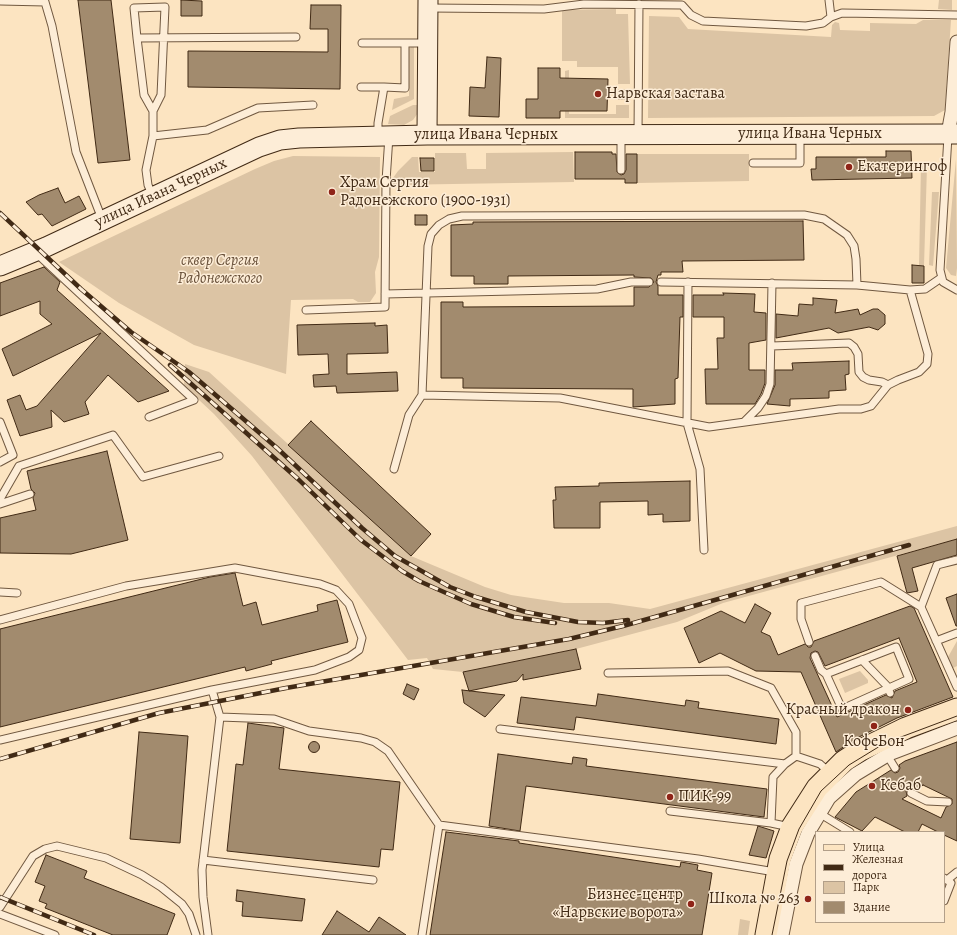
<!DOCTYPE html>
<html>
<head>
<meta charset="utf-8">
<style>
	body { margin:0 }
	#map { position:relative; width:957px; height:935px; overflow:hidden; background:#fce4c1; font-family:Alegreya,serif }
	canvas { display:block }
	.legend { position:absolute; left:815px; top:831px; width:130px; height:92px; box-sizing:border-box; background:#fdedd7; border:1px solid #b29f89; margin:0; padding:5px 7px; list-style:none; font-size:12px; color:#412a15 }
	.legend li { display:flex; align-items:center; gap:8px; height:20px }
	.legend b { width:20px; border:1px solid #b29f89 }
</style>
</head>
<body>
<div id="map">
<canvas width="957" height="935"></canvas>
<ul class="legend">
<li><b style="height:5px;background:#fce4c1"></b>Улица</li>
<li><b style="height:5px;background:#412a15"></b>Железная дорога</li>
<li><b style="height:11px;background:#dcc4a4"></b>Парк</li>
<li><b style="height:11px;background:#a28b6e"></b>Здание</li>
</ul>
</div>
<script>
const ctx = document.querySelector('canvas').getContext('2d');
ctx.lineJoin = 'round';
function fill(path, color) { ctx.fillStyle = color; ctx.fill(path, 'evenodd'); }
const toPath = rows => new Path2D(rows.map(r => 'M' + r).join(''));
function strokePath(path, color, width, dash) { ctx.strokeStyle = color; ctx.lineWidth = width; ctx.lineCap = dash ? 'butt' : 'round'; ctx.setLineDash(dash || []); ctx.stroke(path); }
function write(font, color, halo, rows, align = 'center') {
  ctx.font = font + ' Alegreya,serif'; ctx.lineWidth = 3; ctx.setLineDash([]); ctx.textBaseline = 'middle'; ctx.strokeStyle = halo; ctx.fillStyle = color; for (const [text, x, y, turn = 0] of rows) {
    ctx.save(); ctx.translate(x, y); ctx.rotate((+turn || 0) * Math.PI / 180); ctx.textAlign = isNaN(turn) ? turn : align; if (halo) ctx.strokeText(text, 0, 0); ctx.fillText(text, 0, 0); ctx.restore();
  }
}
const green = toPath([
	[939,0,952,0,952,10,938,9],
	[616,9,616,14,628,14,630,84,618,84,618,67,577,67,577,61,562,61,562,10],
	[649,16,679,17,688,29,831,37,832,25,835,22,839,23,840,30,870,31,870,23,916,24,923,20,951,20,945,110,934,116,648,118],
	[414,46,414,99,392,110,394,99,409,96,409,48],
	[569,70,569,114,616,114,616,105,629,105,629,118,565,118,565,71],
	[618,89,629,89,630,100,618,100],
	[413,105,419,105,418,113,413,120,404,125,388,124,390,116],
	[573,152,574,182,392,185,393,178,398,171,412,157,418,157,419,172,435,172,435,153,466,153,467,169,486,169,486,153],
	[637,154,749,154,749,181,637,183],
	[293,156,380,157,379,257,375,272,376,293,370,302,358,302,353,299,291,300,286,374,194,345,119,303,59,262,255,169,274,161],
	[956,159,957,268,956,276,951,275,946,268],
	[921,166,927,166,924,266,919,265],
	[932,192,939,192,933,266,929,265],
	[185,364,209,372,411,556,485,587,511,595,564,603,609,603,650,609,957,526,957,539,723,603,677,622,576,649,463,672,433,669,427,658,408,660,252,456,214,414,184,386],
	[957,641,957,666,953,668,948,657],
	[860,671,868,680,868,683,845,693,839,679],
	[740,919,750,921,748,935,738,935]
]);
const building = toPath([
	[78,0,111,0,130,160,98,163,78,0],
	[181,0,202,1,202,16,181,16,181,0],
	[311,5,341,5,340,89,188,87,188,51,328,52,328,29,310,29,311,5],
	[487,57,501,58,499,117,469,116,470,87,485,88,487,57],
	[538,68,560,68,560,78,608,79,607,111,560,111,560,118,526,118,526,99,538,99,538,68],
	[886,151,911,151,912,178,812,180,811,169,816,169,816,157,886,157,886,151],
	[575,152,612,152,612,154,616,154,617,172,621,175,624,174,626,170,626,154,637,154,637,183,625,183,625,179,575,179,575,152],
	[420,158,434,158,434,171,421,171,420,158],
	[58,188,65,203,79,196,86,209,52,226,42,214,38,215,26,202,39,195,58,188],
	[415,215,427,215,427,225,415,225,415,215],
	[803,221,804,260,682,261,683,272,661,272,661,275,658,275,656,282,658,286,658,295,683,295,683,317,680,317,678,378,675,379,675,404,633,407,633,389,463,388,463,378,441,378,441,302,463,302,463,307,634,306,634,287,649,287,654,282,651,278,634,277,634,275,508,276,508,284,474,284,474,276,451,276,451,225,473,224,473,222,803,221],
	[912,265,924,266,924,283,912,283,912,265],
	[44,267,60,282,57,290,169,391,138,402,108,375,85,402,89,414,64,422,51,410,52,427,20,436,7,400,20,395,26,410,37,406,101,333,13,376,2,349,52,324,40,314,40,301,0,316,0,283,44,267],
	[723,293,755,294,754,312,766,313,766,340,749,343,749,370,765,370,765,383,761,394,755,404,706,404,705,369,718,369,717,338,724,338,724,317,693,317,693,295,724,295,723,293],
	[813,298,837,300,835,313,858,309,860,315,873,309,878,309,885,315,885,324,878,330,869,327,838,333,829,328,776,338,776,314,798,316,799,304,813,305,813,298],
	[375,323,375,326,387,325,388,353,347,354,347,374,397,372,398,391,337,393,336,386,314,387,313,375,329,374,328,354,298,355,297,325,375,323],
	[849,361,849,374,845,375,846,390,829,391,829,398,790,399,790,406,767,404,775,385,775,370,793,370,792,363,849,361],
	[311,421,431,534,411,556,288,445,311,421],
	[107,451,128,540,71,554,0,553,0,518,36,510,33,498,35,493,31,489,27,471,107,451],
	[690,481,690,521,663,522,663,514,648,515,648,501,600,502,600,528,554,528,553,500,556,500,555,487,599,486,599,483,690,481],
	[957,539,957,555,912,568,918,591,907,593,897,556,957,539],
	[235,573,243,606,256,602,262,625,318,611,317,605,337,600,348,642,271,661,272,664,246,671,245,667,0,727,0,629,210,577,235,573],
	[957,594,957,626,956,626,946,598,957,594],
	[755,604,771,613,761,632,770,636,778,655,805,644,808,647,811,647,814,641,910,606,914,608,953,697,897,718,855,739,836,752,801,672,756,671,720,653,699,663,684,628,721,611,745,623,755,604],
	[899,638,917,682,895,691,892,698,886,695,837,717,810,658,811,653,815,651,818,652,825,666,899,638],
	[576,649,581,669,523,680,523,674,517,681,469,691,463,672,576,649],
	[407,684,419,689,414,700,403,694,407,684],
	[462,690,505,695,485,717,464,703,462,690],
	[598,694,685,706,686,700,699,702,698,708,779,719,776,744,576,717,574,730,517,723,521,697,596,706,598,694],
	[248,723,284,728,279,769,400,782,393,850,381,849,379,867,227,851,236,764,243,765,248,723],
	[139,732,188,736,180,843,130,839,139,732],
	'308.5 747a5.5 5.5 0 1 1 11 0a5.5 5.5 0 1 1-11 0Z',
	[957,742,957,841,944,835,944,832,938,832,922,824,918,832,905,832,875,817,862,831,835,817,856,792,891,770,895,773,898,772,900,768,899,765,905,761,957,742],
	[923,785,952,799,952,804,946,807,941,818,902,799,907,796,906,791,909,789,916,790,923,785],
	[498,754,572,764,573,757,587,759,586,766,767,789,764,817,526,786,520,831,489,826,498,754],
	[758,826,774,831,766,858,749,855,758,826],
	[446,832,519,841,519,843,680,867,681,862,698,865,697,870,712,873,702,935,430,935,446,832],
	[46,855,87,871,84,878,175,914,167,935,113,935,45,908,47,904,39,901,45,886,35,882,46,855],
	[237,890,305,899,302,921,242,916,243,902,236,901,237,890],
	[337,911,369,932,379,917,406,935,322,935,337,911]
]);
const lane = toPath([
	[829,0,831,17],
	[0,1,45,2,52,26,76,152,102,219],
	[429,8,544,9,584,4,682,5,691,15,703,21,806,26,823,23,831,17,842,13,957,15],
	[137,38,134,8,165,7,161,95,153,111],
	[362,43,428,43],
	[361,87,384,87],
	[638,134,639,4],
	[153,136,207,130,258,108,313,105],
	[378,136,378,123,384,87,405,88,405,43],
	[948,136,940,270,943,282,957,290],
	[753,163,800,163,800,134],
	[621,170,621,134],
	[153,197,148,185,146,170,153,136,153,111,144,95,137,38,296,37],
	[35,252,194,400,149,417],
	[661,282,857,285,910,290,925,289,941,278],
	[688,282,687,423,700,469,704,550],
	[385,294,597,289,631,282,649,282],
	[306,310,385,307,386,181,389,136],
	[772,346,849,343,854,347,858,354,859,372,863,377,869,380,882,382,888,385],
	[422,395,560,398,709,427,839,409,861,409,871,406,888,385,898,380,919,372,927,364,928,354,910,290],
	[0,422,13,455,0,462],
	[744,422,758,408,766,396,770,384,772,283],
	[394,469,409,415,422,395,428,246,431,234,439,225,449,219,462,216,804,215,824,219,847,235,854,246,856,259,857,285],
	[0,499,19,466,113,435,143,477,219,456],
	[0,504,30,494],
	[0,592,17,593],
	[921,607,937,565,957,560],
	[0,620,126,586,235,568,320,584,336,590,349,604,362,638,359,650,349,657,315,670,212,690],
	[936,641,957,633],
	[809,642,801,619,801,603,881,582,921,607,957,687],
	[815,656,821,670,826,674,842,709,909,679,896,647,826,674],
	[862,660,888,687,890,693],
	[608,673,728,671,771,688,796,732,796,756],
	[500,729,785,764,796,756],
	[0,740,212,690,220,717],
	[887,755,895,768],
	[796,756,820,764,829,772],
	[911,793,927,801,948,802],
	[670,811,771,823,790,827],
	[819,813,850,832],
	[771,823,773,777,785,764],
	[203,860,373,880],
	[944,878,951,883,944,901],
	[947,880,957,872],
	[0,907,33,856,45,849,57,846,106,858,142,875,161,887,182,904,189,914,196,935],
	[0,914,55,935],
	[208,935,203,897,202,870,220,717,274,719,309,731,361,738,375,742,388,751,439,825],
	[422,935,439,825,698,859,775,872]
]);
const street = toPath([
	[948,134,952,112,957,42],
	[782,935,796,864,808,833,829,798,856,774,889,754,957,728]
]);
const secondary = toPath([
	[427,135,428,0],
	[0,266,46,247,259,147,280,140,299,138,427,135,957,134]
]);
const primary = toPath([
	[766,935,780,859,792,827,817,788,844,761,861,750,906,728,957,709]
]);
const tram = toPath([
	[772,935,787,861,799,829,821,791,849,765,885,743,957,716]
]);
const rail = toPath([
	[0,213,81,289,131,332,189,372,277,448,362,528,395,556,450,587,476,597,526,612,578,622,603,623,628,620],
	[170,365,298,479,361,540,402,571,419,581,471,604,514,617,555,623],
	[0,759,159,713,286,688,569,639,623,626,909,545],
	[0,897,94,935]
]);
const markers = [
	[598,94,4,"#8f2418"],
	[849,167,4,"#8f2418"],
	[332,192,4,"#8f2418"],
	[908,710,4,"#8f2418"],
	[874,726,4,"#8f2418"],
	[872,786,4,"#8f2418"],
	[670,797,4,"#8f2418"],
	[808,899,4,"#8f2418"],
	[691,904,4,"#8f2418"]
];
const poiNames = [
	["Нарвская застава",606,94],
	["Екатерингоф",857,167],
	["Храм Сергия",340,183],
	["Радонежского (1900-1931)",340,201],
	["Красный дракон",900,710,"right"],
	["КофеБон",874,742,"center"],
	["Кебаб",880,786],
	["ПИК-99",678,797],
	["Бизнес-центр",683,895,"right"],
	["«Нарвские ворота»",683,913,"right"],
	["Школа № 263",800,899,"right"]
];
const streetNames = [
	["улица Ивана Черных",810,134],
	["улица Ивана Черных",486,135],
	["улица Ивана Черных",161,193,-25]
];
const parkNames = [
	["сквер Сергия",220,261],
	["Радонежского",220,279]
];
fill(green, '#dcc4a4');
fill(building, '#a28b6e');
strokePath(building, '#412a15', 1);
strokePath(lane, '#705840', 9);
strokePath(street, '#705840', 15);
strokePath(secondary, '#412a15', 21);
strokePath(primary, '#412a15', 23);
strokePath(lane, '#fdedd7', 7);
strokePath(street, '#fdedd7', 13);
strokePath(secondary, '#fdedd7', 19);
strokePath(primary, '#fce4c1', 21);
strokePath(tram, '#412a15', 1);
strokePath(rail, '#412a15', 4.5);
strokePath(rail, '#fdedd7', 3, [9]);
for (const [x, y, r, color] of markers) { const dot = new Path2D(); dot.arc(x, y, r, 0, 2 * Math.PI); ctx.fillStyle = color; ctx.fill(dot); strokePath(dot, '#fdedd7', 1.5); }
write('16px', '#412a15', '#fdedd7', poiNames, 'left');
write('16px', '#412a15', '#fdedd7', streetNames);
write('italic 16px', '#685039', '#fdedd7', parkNames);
</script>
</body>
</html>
